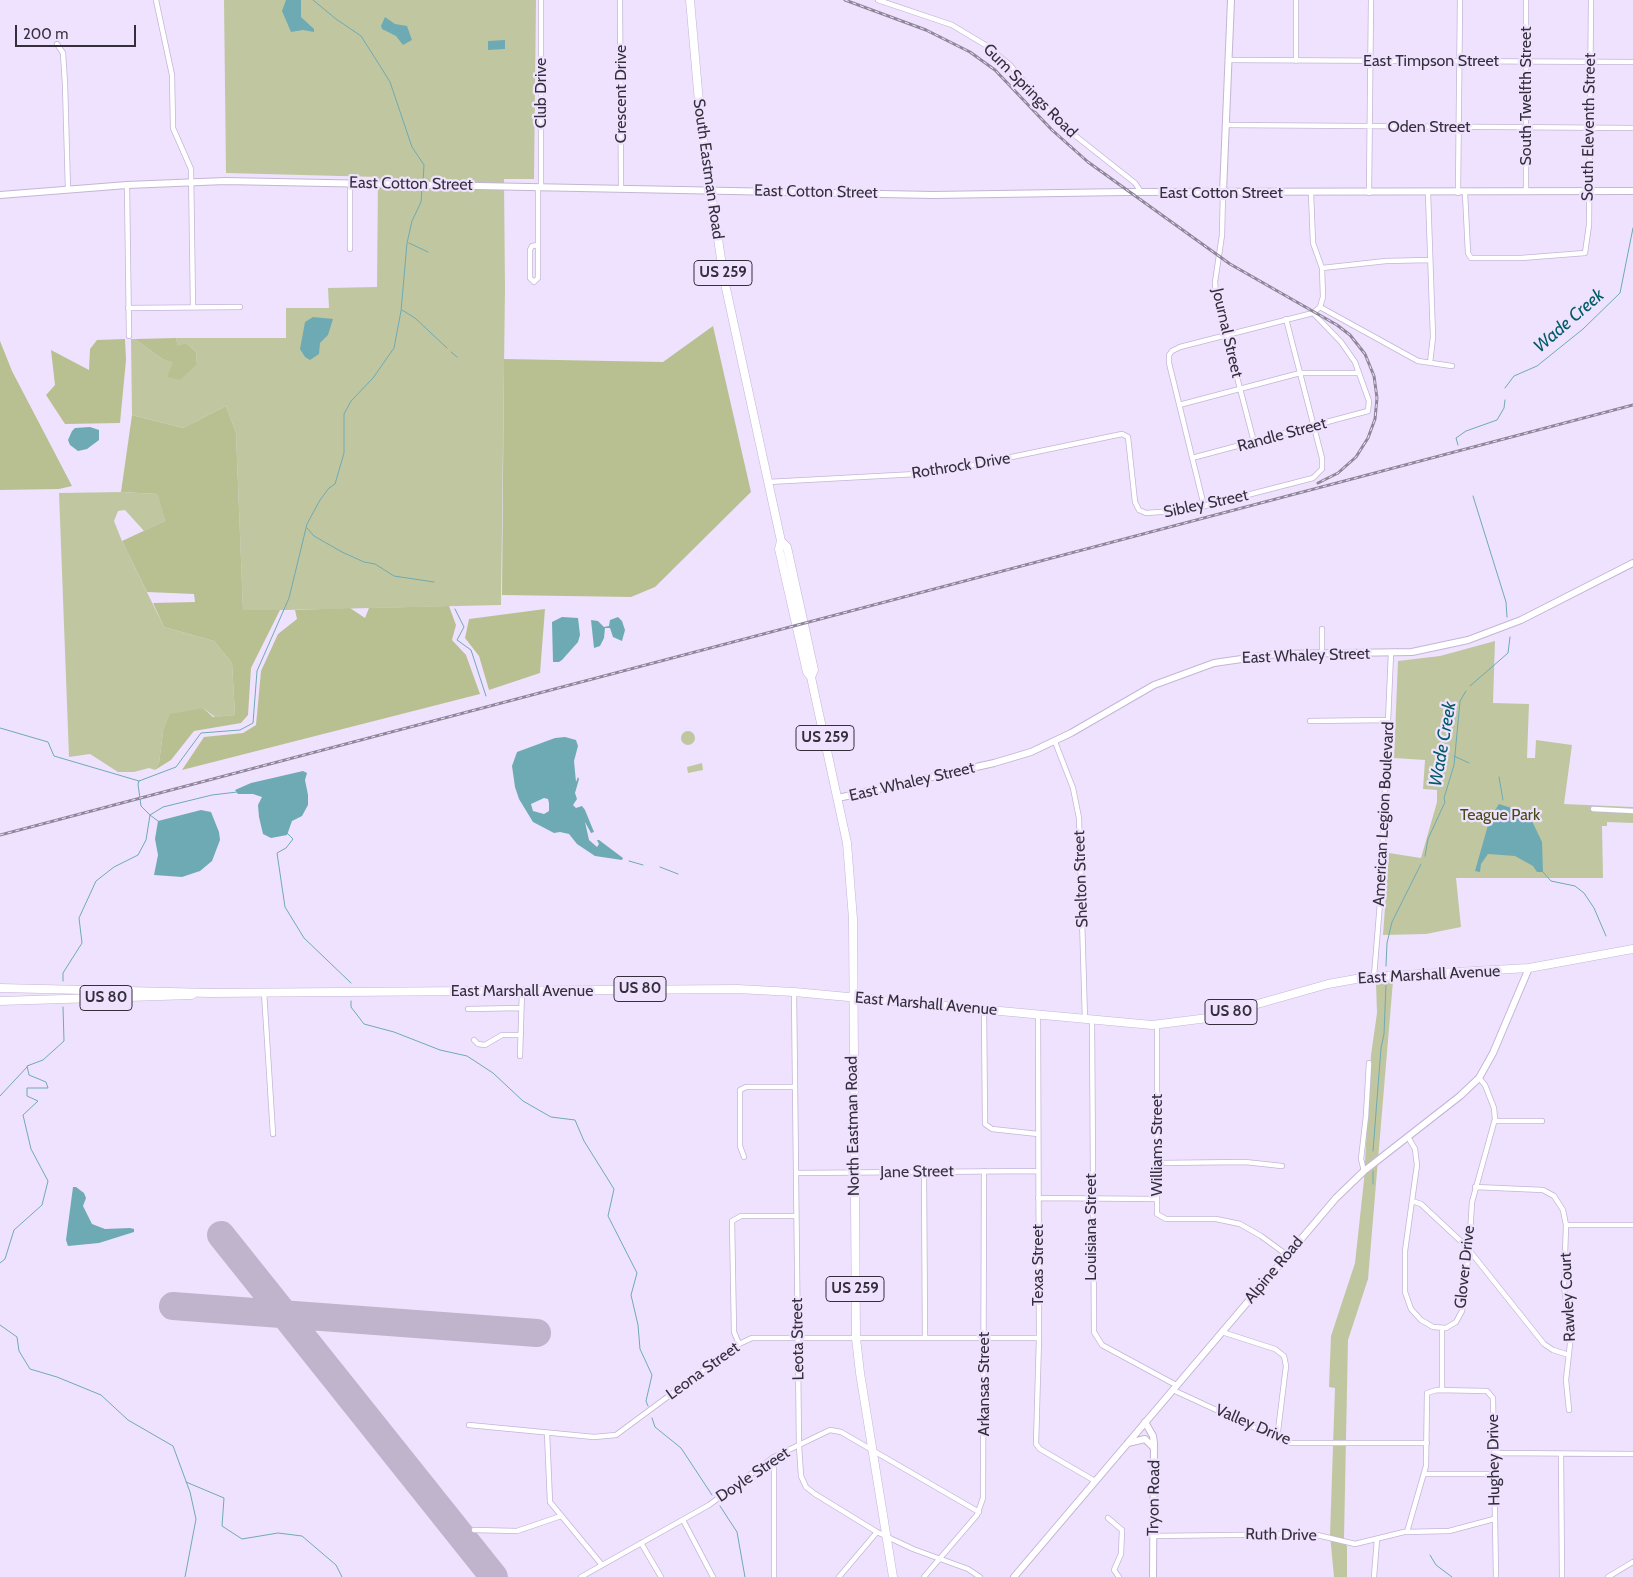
<!DOCTYPE html>
<html>
<head>
<meta charset="utf-8">
<style>
	body { margin:0 }
	#map { position:relative; width:1633px; height:1577px; overflow:hidden; background:#efe2fe; font-family:Cabin,sans-serif }
	canvas { display:block }
	.scale { position:absolute; left:15px; top:25px; width:121px; height:22px; box-sizing:border-box; border:2px solid #352f3c; border-top:0; padding-left:6px; font-size:15px; line-height:18px; white-space:nowrap; color:#352f3c; -webkit-text-stroke:4px #efe2fe; paint-order:stroke }
</style>
</head>
<body>
<div id="map">
<canvas width="1633" height="1577"></canvas>
<div class="scale">200 m</div>
</div>
<script>
const ctx = document.querySelector('canvas').getContext('2d');
ctx.lineJoin = 'round';
function fill(path, color) { ctx.fillStyle = color; ctx.fill(path, 'evenodd'); }
const toPath = rows => new Path2D(rows.map(r => 'M' + r).join(''));
function strokePath(path, color, width, dash) { ctx.strokeStyle = color; ctx.lineWidth = width; ctx.lineCap = dash ? 'butt' : 'round'; ctx.setLineDash(dash || []); ctx.stroke(path); }
function write(font, color, halo, rows, align = 'center') {
  ctx.font = font + ' Cabin,sans-serif'; ctx.lineWidth = 4.5; ctx.setLineDash([]); ctx.textBaseline = 'middle'; ctx.strokeStyle = halo; ctx.fillStyle = color; for (const [text, x, y, turn = 0] of rows) {
    ctx.save(); ctx.translate(x, y); ctx.rotate((+turn || 0) * Math.PI / 180); ctx.textAlign = isNaN(turn) ? turn : align; if (halo) ctx.strokeText(text, 0, 0); ctx.fillText(text, 0, 0); ctx.restore();
  }
}
const green = toPath([
	[224,0,536,0,534,179,504,179,505,289,501,605,243,611,236,433,226,406,183,428,132,415,131,339,135,339,162,359,197,364,196,352,186,343,178,347,176,338,286,338,286,308,329,308,328,288,377,287,378,177,226,173],
	[121,492,159,494,165,521,144,531,125,510,118,511,114,521,122,541,164,627,214,641,232,663,235,715,215,717,203,708,163,732,159,763,155,770,149,768,134,772,118,772,90,754,69,757,59,493],
	[1495,641,1493,703,1529,704,1527,758,1535,758,1536,740,1572,745,1564,804,1633,807,1633,823,1607,822,1607,826,1602,826,1603,878,1456,878,1461,927,1426,934,1383,935,1389,853,1421,858,1437,802,1437,790,1423,789,1425,760,1394,758,1398,661,1440,656],
	'681 738a7 7 0 1 1 14 0a7 7 0 1 1-14 0Z',
	[702,763,703,770,688,773,687,767],
	[1393,981,1368,1279,1348,1340,1344,1538,1347,1547,1347,1577,1334,1577,1330,1535,1335,1388,1329,1387,1331,1336,1355,1263,1364,1180,1371,1055,1377,1013,1376,983]
]);
const forest = toPath([
	[713,326,751,492,655,587,631,597,502,595,504,359,663,362],
	[176,338,178,346,186,343,196,352,197,364,180,380,167,377,173,362,162,359,135,339],
	[125,339,126,360,120,423,65,424,46,395,55,385,51,350,89,370,90,349,97,340],
	[0,341,12,371,72,486,59,489,0,490],
	[226,406,236,433,243,610,280,610,251,668,248,715,241,723,194,731,171,760,155,770,159,763,163,732,170,714,203,708,213,717,235,715,232,663,214,641,164,627,153,603,195,602,194,594,147,592,122,541,165,521,158,494,121,492,132,415,183,428],
	[449,606,456,625,452,640,466,655,480,694,182,770,204,737,243,733,256,725,261,671,278,634,297,619,295,610,350,608,365,618,369,608],
	[545,609,540,673,489,690,479,656,465,638,469,619]
]);
const water = toPath([
	[286,0,301,0,301,17,314,29,314,32,303,30,291,32,282,11],
	[385,17,395,24,407,26,412,40,403,45,396,36,382,29,381,26],
	[505,40,505,49,488,50,488,41],
	[313,317,333,319,328,335,320,343,319,354,310,360,305,357,300,349,305,322],
	[90,427,99,430,99,440,87,449,78,451,70,445,68,440,72,431,75,428],
	[562,617,578,618,580,635,578,642,562,660,559,662,553,662,552,622],
	[618,617,622,621,625,630,622,641,613,637,610,628,605,628,604,638,600,646,594,648,591,620,598,621,604,627,609,626,610,620],
	[565,737,576,740,578,746,574,761,576,782,578,777,579,779,575,793,577,799,573,805,576,808,582,806,585,810,594,832,591,833,585,822,589,840,597,847,599,844,597,840,599,840,623,858,622,860,595,856,577,844,569,834,560,832,554,833,533,822,519,799,515,787,512,766,517,752,555,738],
	[544,798,548,799,549,803,549,811,544,814,533,811,531,804],
	[303,771,307,773,305,780,308,795,308,805,302,816,292,821,287,835,271,838,263,834,259,817,258,805,262,797,253,794,238,794,235,790,251,783],
	[1499,804,1521,811,1532,821,1542,842,1543,872,1537,872,1533,866,1515,856,1488,854,1481,864,1480,872,1475,871,1490,818],
	[201,810,211,812,219,832,220,840,212,861,200,871,182,877,154,875,158,855,155,839,158,821],
	[73,1187,76,1187,84,1193,86,1198,83,1206,92,1224,105,1229,130,1228,134,1229,134,1232,99,1243,68,1246,66,1240]
]);
const stream = toPath([
	[313,0,336,19,361,36,382,69,390,82,412,147,424,165,423,182],
	[409,243,428,252],
	[402,310,415,318,447,348],
	[451,352,457,357],
	[1505,388,1514,376,1537,366,1583,329,1620,293,1633,228],
	[1458,445,1456,438,1466,431,1497,420,1504,408,1505,400],
	[1473,496,1506,602,1507,617],
	[307,528,314,536,342,552,364,562,375,564,394,576,434,582],
	[455,609,464,627,457,640,471,650,486,696],
	[1470,686,1508,653,1510,637],
	[0,728,48,742,54,756,139,781],
	[1454,756,1469,763],
	[1499,777,1503,800],
	[237,792,212,795,163,807,150,815,141,806,138,784,139,781,176,767,201,733,240,730,253,723,257,671,289,598,307,524,320,500,329,488,335,484,344,453,344,414,351,401,373,378,394,348,401,311,407,243,412,221,421,202,422,189],
	[287,833,293,839,286,848,277,853,285,907,304,938,351,983],
	[1425,856,1428,839,1445,802,1444,798,1454,765,1460,701,1466,691],
	[629,861,643,865],
	[660,867,678,874],
	[1543,872,1551,881,1575,886,1584,893,1594,908,1606,936],
	[1386,966,1387,943,1392,922,1421,864],
	[63,981,63,973,82,943,79,918,96,881,114,867,138,855,146,840,150,815,158,821],
	[351,1001,351,1007,364,1024,394,1032,440,1050,467,1056,493,1073,523,1101,551,1117,575,1120,584,1141,614,1189,608,1216,637,1273,631,1295,638,1325,640,1349,652,1375,646,1401,648,1406],
	[0,1096,27,1067],
	[1373,1151,1381,1048,1384,1034,1386,984],
	[1373,1171,1373,1184],
	[0,1263,5,1259,14,1230,42,1205,48,1181,31,1149,23,1115,38,1101,27,1096,27,1088,48,1088,46,1082,29,1075,27,1066,43,1060,64,1041,63,1007],
	[0,1325,17,1337,19,1351,30,1369,57,1377,101,1395,128,1420,173,1446,190,1492,196,1519,185,1577],
	[652,1418,655,1427,681,1448,712,1495],
	[186,1482,224,1498,222,1526,242,1539,278,1533,302,1536,336,1565,342,1577],
	[720,1506,737,1532,745,1577],
	[1430,1555,1436,1565,1452,1577]
]);
const runway = toPath([
	[221,1235,494,1577],
	[173,1306,537,1333]
]);
const street = toPath([
	[156,0,172,75,173,128,191,169,193,307],
	[541,0,541,187],
	[620,0,621,188],
	[878,0,952,25,987,46,1010,65,1058,122,1135,183,1141,192],
	[57,44,63,53,65,84,68,190],
	[1228,60,1633,62],
	[1296,61,1296,0],
	[1225,125,1633,128],
	[350,183,350,249],
	[127,185,129,336],
	[1223,192,1222,235,1215,282,1216,297,1254,442],
	[1526,192,1526,0],
	[1369,193,1371,0],
	[1428,193,1433,337,1430,363],
	[1458,193,1460,0],
	[1465,193,1468,253,1471,258,1521,258,1585,253,1589,225,1591,0],
	[538,245,532,246,530,250,530,278,534,282,538,278,538,187],
	[1322,268,1386,261,1429,260],
	[1320,307,1418,361,1452,366],
	[128,308,240,307],
	[1179,405,1300,373,1359,373],
	[1192,458,1368,411,1369,401,1355,362,1341,342,1313,313],
	[768,482,935,473,1122,434,1128,437,1135,502,1139,510,1146,513,1189,510,1313,478,1322,469,1322,458,1286,319],
	[1204,506,1169,363,1169,355,1172,351,1180,347,1313,313,1320,307,1323,297,1322,268,1313,243,1311,193],
	[1322,629,1322,654],
	[1310,721,1388,720],
	[1055,742,1073,788,1079,818,1085,1020],
	[1593,809,1633,811],
	[1374,976,1380,903,1391,653],
	[264,992,273,1134],
	[794,992,799,1446,801,1476,806,1487,815,1494,877,1532,913,1549,968,1569,980,1577],
	[468,1009,521,1008],
	[984,1009,985,1124,992,1129,1038,1134],
	[1038,1015,1039,1338,1036,1444,1040,1449,1095,1481],
	[1092,1020,1094,1332,1102,1345,1176,1385],
	[1157,1025,1157,1214,1166,1219,1216,1219,1240,1224,1261,1236,1287,1255],
	[474,1040,478,1044,485,1045,502,1035,521,1035],
	[520,1056,522,990],
	[1495,1121,1542,1121],
	[1408,1137,1415,1149,1417,1165,1405,1251,1405,1292,1411,1309,1421,1320,1433,1327,1446,1328,1456,1322,1462,1311,1469,1250,1472,1202,1495,1119,1494,1108,1485,1085,1479,1078],
	[744,1157,740,1146,740,1090,746,1087,794,1087],
	[1158,1163,1245,1162,1282,1166],
	[1364,1171,1361,1159,1366,1116,1369,1063],
	[796,1173,1038,1171],
	[924,1173,925,1338],
	[1475,1187,1543,1190,1554,1196,1563,1210,1566,1225,1564,1287,1571,1335,1566,1380,1569,1410],
	[1038,1198,1157,1199],
	[1412,1201,1421,1204,1465,1245,1544,1344,1553,1350,1569,1355],
	[1566,1225,1633,1225],
	[1222,1332,1275,1349,1284,1356,1286,1366,1277,1439],
	[739,1344,734,1332,732,1221,741,1216,796,1216],
	[1173,1390,1288,1443,1427,1443],
	[1442,1390,1442,1328],
	[469,1425,594,1437,616,1435,739,1344,752,1338,1039,1338],
	[547,1433,550,1502,602,1565],
	[1494,1453,1633,1454],
	[1561,1454,1562,1577],
	[1424,1474,1494,1474],
	[1108,1518,1122,1530,1121,1554,1114,1570,1119,1577],
	[683,1520,713,1577],
	[474,1530,517,1531,561,1516],
	[1407,1532,1426,1466,1427,1393,1437,1390,1487,1391,1493,1398,1496,1577],
	[1153,1536,1313,1534,1355,1544,1404,1532,1449,1531,1494,1519],
	[641,1543,661,1577],
	[581,1577,709,1505,774,1457,830,1430,841,1432,979,1512],
	[774,1577,774,1457],
	[839,1577,877,1532],
	[924,1577,977,1515,983,1498,984,1171],
	[1374,1577,1377,1539],
	[1608,1577,1633,1562]
]);
const secondary = toPath([
	[1223,192,1231,0],
	[0,195,127,185,225,181,933,195,1125,192,1633,191],
	[838,798,994,763,1031,752,1071,733,1154,685,1214,663,1276,654,1412,652,1468,640,1521,620,1633,563],
	[1145,1422,1153,1436,1154,1443,1153,1577],
	[1128,1443,1145,1439,1154,1448],
	[1014,1577,1336,1198,1364,1171,1460,1096,1479,1078,1493,1053,1529,968]
]);
const primary = toPath([
	[690,0,701,125,724,279,781,541,779,549,807,672,811,677,847,843,853,919,856,1338,860,1373,893,1577],
	[781,541,787,547,814,670,811,677],
	[0,988,211,993,737,989,794,992,1152,1025,1208,1018,1328,984,1367,977,1529,968,1633,949],
	[0,1001,192,995]
]);
const rail = toPath([
	[845,0,926,30,970,52,995,70,1052,130,1088,162,1230,264,1337,325,1350,335,1365,354,1374,376,1377,398,1375,419,1368,438,1356,457,1338,473,1318,483],
	[0,835,1633,405]
]);
const shields = [
	[723,273,58],
	[825,738,58],
	[640,989,52],
	[106,998,52],
	[1231,1012,52],
	[855,1289,58]
];
const shieldNames = [
	["US 259",723,273],
	["US 259",825,738],
	["US 80",640,989],
	["US 80",106,998],
	["US 80",1231,1012],
	["US 259",855,1289]
];
const streetNames = [
	["East Timpson Street",1431,61],
	["Gum Springs Road",1030,91,45],
	["Club Drive",541,93,-90],
	["Crescent Drive",621,94,-90],
	["South Twelfth Street",1526,96,-90],
	["Oden Street",1429,127],
	["South Eleventh Street",1589,127,-89],
	["South Eastman Road",708,169,82],
	["East Cotton Street",411,184,1],
	["East Cotton Street",816,192,1],
	["East Cotton Street",1221,193],
	["Journal Street",1227,333,77],
	["Randle Street",1282,435,-15],
	["Rothrock Drive",961,466,-9],
	["Sibley Street",1206,504,-12],
	["East Whaley Street",1306,656,-2],
	["East Whaley Street",912,782,-13],
	["American Legion Boulevard",1384,814,-87],
	["Shelton Street",1081,879,-92],
	["East Marshall Avenue",1429,975,-3],
	["East Marshall Avenue",522,991],
	["East Marshall Avenue",926,1004,5],
	["North Eastman Road",853,1126,-91],
	["Williams Street",1157,1145,-90],
	["Jane Street",917,1172,-1],
	["Louisiana Street",1091,1227,-90],
	["Texas Street",1038,1265,-90],
	["Glover Drive",1465,1267,-84],
	["Alpine Road",1274,1270,-50],
	["Rawley Court",1568,1297,-93],
	["Leota Street",798,1339,-91],
	["Leona Street",703,1371,-36],
	["Arkansas Street",984,1384,-90],
	["Valley Drive",1253,1425,23],
	["Hughey Drive",1494,1460,-91],
	["Doyle Street",753,1475,-34],
	["Tryon Road",1154,1498,-89],
	["Ruth Drive",1281,1535,1]
];
const parkNames = [
	["Teague Park",1500,815]
];
const waterNames = [
	["Wade Creek",1569,321,-41],
	["Wade Creek",1443,744,-80]
];
fill(green, '#c0c7a0');
fill(forest, '#b8c091');
fill(water, '#6eaab4');
strokePath(stream, '#6eaab4', 1);
strokePath(runway, '#bfb4cc', 28);
strokePath(street, '#c4b5d6', 6);
strokePath(secondary, '#c4b5d6', 8);
strokePath(primary, '#c4b5d6', 9);
strokePath(street, '#fff', 4.5);
strokePath(secondary, '#fff', 6);
strokePath(primary, '#fff', 8);
strokePath(rail, '#8f869a', 3);
strokePath(rail, '#efe2fe', 1, [4]);
for (const [x, y, w] of shields) { const box = new Path2D(); box.roundRect(x - w / 2, y - 12.5, w, 25, 4); ctx.fillStyle = '#efe2fe'; ctx.fill(box); strokePath(box, '#352f3c', 1); }
write('bold 15px', '#352f3c', null, shieldNames);
write('16px', '#352f3c', '#efe2fe', streetNames);
write('16px', '#464c16', '#efe2fe', parkNames);
write('italic 18px', '#005b67', '#efe2fe', waterNames);
</script>
</body>
</html>
